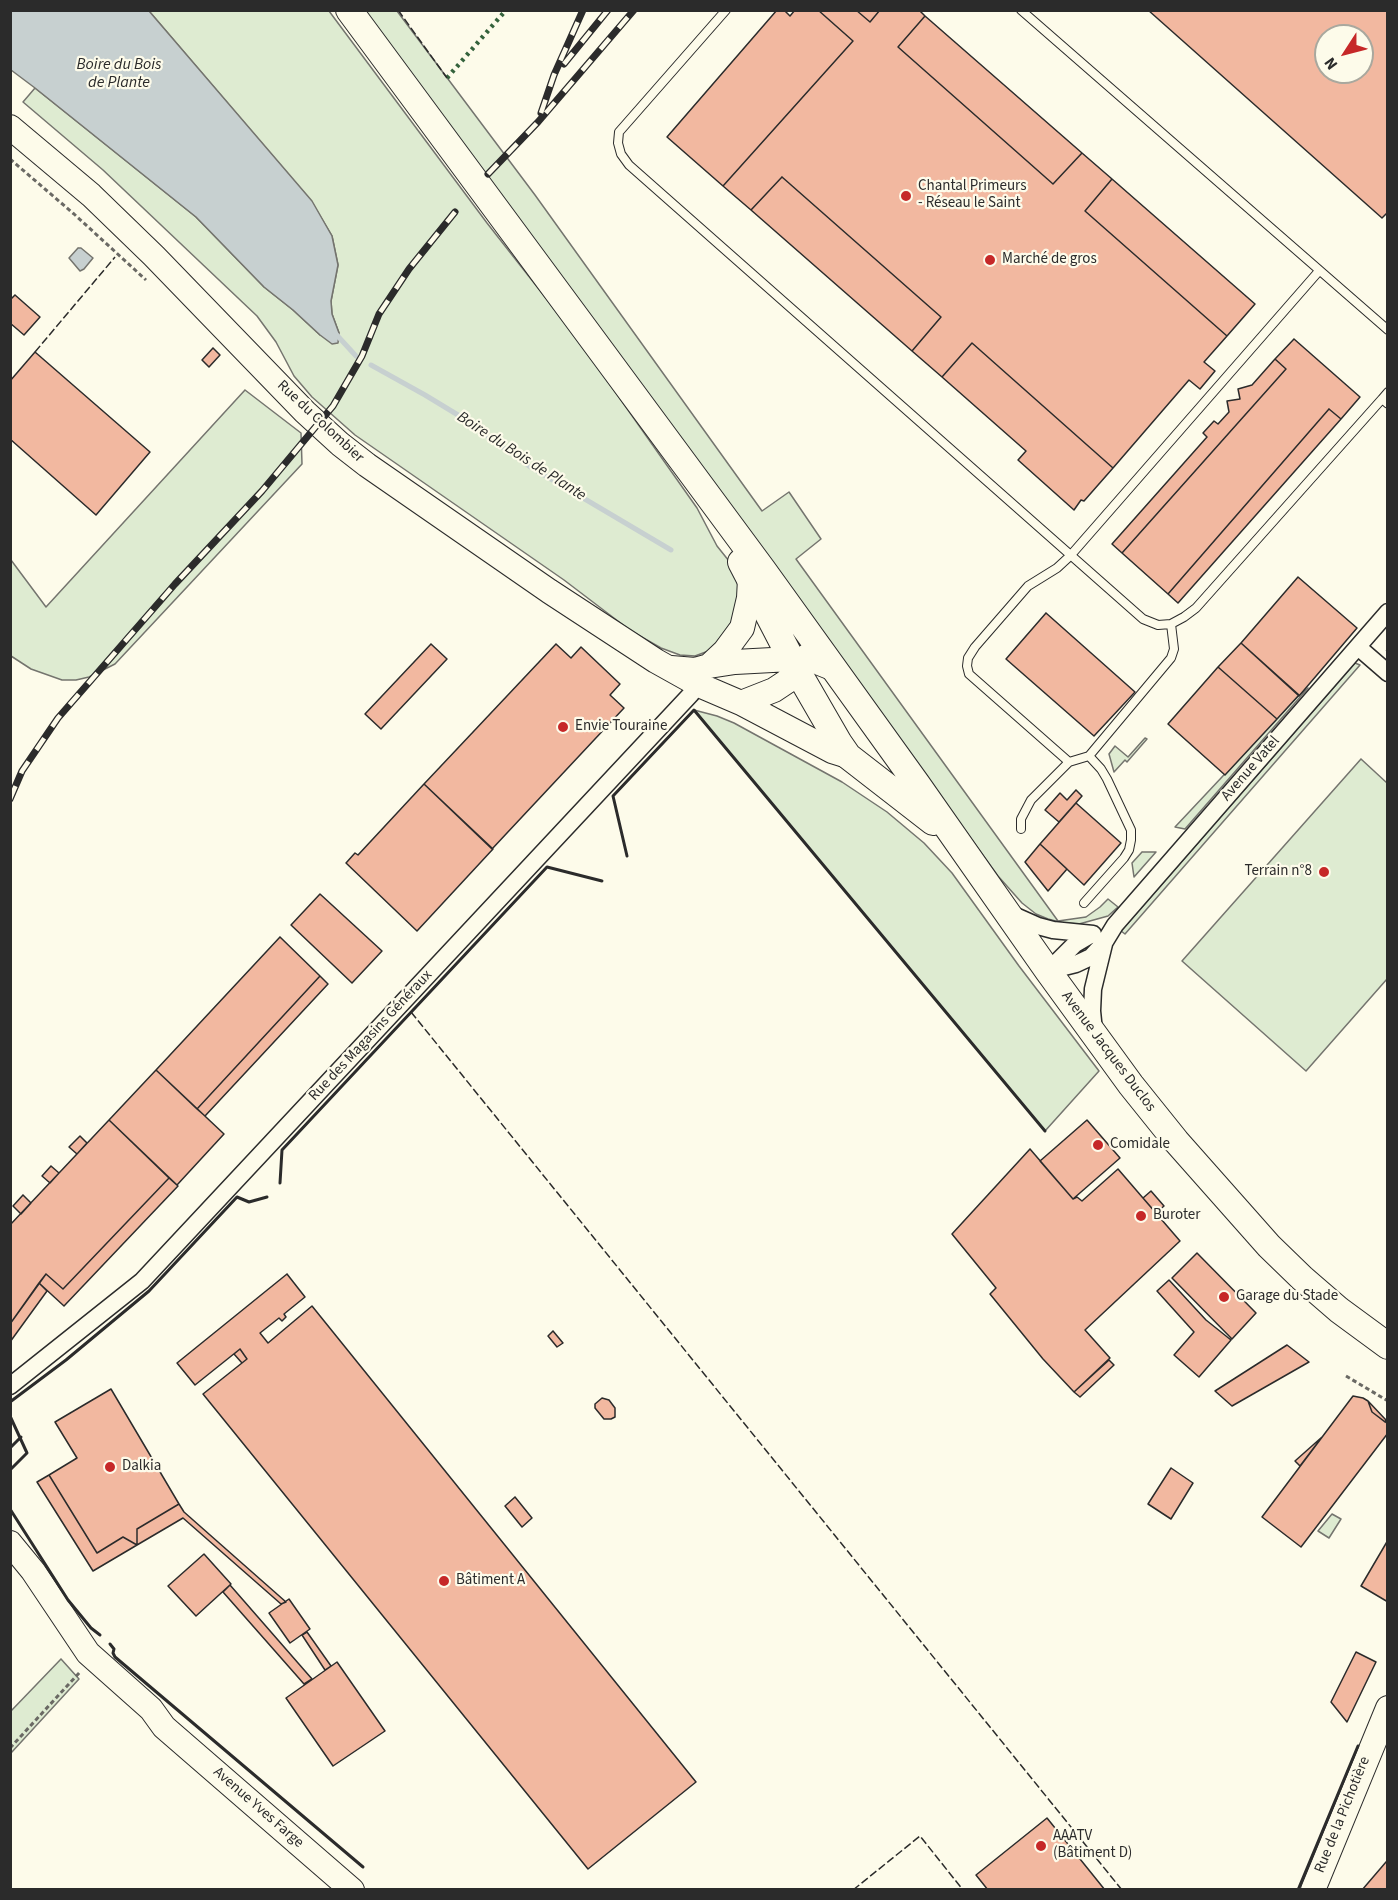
<!DOCTYPE html>
<html>
<head>
<meta charset="utf-8">
<style>
	body { margin:0 }
	#map { position:relative; width:1398px; height:1900px; overflow:hidden; background:#fdfbea; font-family:"Source Sans 3",sans-serif }
	canvas { display:block }
	.frame { position:absolute; inset:0; border:12px solid #2b2b2b; pointer-events:none }
	.north { position:absolute; left:1314px; top:24px; width:60px; height:60px; box-sizing:border-box; background:#fdfbea; border:2px solid #a9a89e; border-radius:50%; rotate:234deg; font-size:16px; font-weight:700; line-height:24px; text-align:center; color:#2b2b2b }
	.north::after { content:''; display:block; margin:auto; width:21px; height:27px; background:#c62828; clip-path:polygon(50% 0,100% 100%,50% 72%,0 100%) }
</style>
</head>
<body>
<div id="map">
<canvas width="1398" height="1900"></canvas>
<div class="frame"></div>
<div class="north">N</div>
</div>
<script>
const ctx = document.querySelector('canvas').getContext('2d');
ctx.lineJoin = 'round';
function fill(path, color) { ctx.fillStyle = color; ctx.fill(path, 'evenodd'); }
const toPath = rows => new Path2D(rows.map(r => 'M' + r).join(''));
function strokePath(path, color, width, dash) { ctx.strokeStyle = color; ctx.lineWidth = width; ctx.lineCap = dash ? 'butt' : 'round'; ctx.setLineDash(dash || []); ctx.stroke(path); }
function write(font, color, halo, rows, align = 'center') {
  ctx.font = font + ' "Source Sans 3",sans-serif'; ctx.lineWidth = 4.5; ctx.setLineDash([]); ctx.textBaseline = 'middle'; ctx.strokeStyle = halo; ctx.fillStyle = color; for (const [text, x, y, turn = 0] of rows) {
    ctx.save(); ctx.translate(x, y); ctx.rotate((+turn || 0) * Math.PI / 180); ctx.textAlign = isNaN(turn) ? turn : align; if (halo) ctx.strokeText(text, 0, 0); ctx.fillText(text, 0, 0); ctx.restore();
  }
}
const green = toPath([
	[149,11,329,11,487,223,578,339,697,508,717,546,729,561,739,584,739,612,711,650,695,656,680,655,661,648,631,631,564,580,355,435,312,397,294,376,276,342,257,316,103,170,23,102,35,88,196,217,264,287,293,310,320,335,339,333,332,314,331,301,338,265,332,236,311,201,149,11],
	[360,11,397,11,535,195,762,511,789,492,821,539,796,559,1058,921,1086,917,1100,907,1108,899,1118,907,1108,916,1079,924,1063,923,1048,919,1036,914,1022,903,998,876,834,650,360,11],
	[245,390,301,433,302,464,115,664,89,677,76,680,62,680,31,669,11,656,11,560,46,607,245,390],
	[1355,663,1360,665,1125,934,1121,931,1355,663],
	[1308,688,1185,829,1175,827,1299,695,1308,688],
	[694,710,717,716,734,723,842,782,887,812,924,843,952,873,1019,966,1099,1071,1045,1131,694,710],
	[1145,738,1147,739,1127,762,1125,760,1114,772,1109,754,1115,746,1128,757,1145,738],
	[1361,759,1387,783,1387,979,1306,1071,1182,961,1361,759],
	[1142,852,1156,852,1134,877,1132,863,1142,852],
	[1332,1514,1341,1519,1329,1538,1318,1531,1332,1514],
	[61,1659,79,1679,11,1753,11,1711,61,1659]
]);
const water = toPath([
	[11,10,149,11,312,201,332,236,338,265,331,301,332,314,339,333,338,343,332,344,320,335,293,310,264,287,196,217,35,88,11,70,11,10],
	[78,248,81,248,93,258,84,269,80,271,69,258,78,248]
]);
const stream = toPath([
	[334,332,356,356],
	[371,365,425,395,458,415,529,466,671,550]
]);
const building = toPath([
	[777,10,784,10,790,16,795,10,818,10,853,41,723,186,667,137,777,10],
	[818,10,856,10,870,22,880,10,919,10,925,16,898,47,1053,184,1082,153,1112,179,1085,211,1227,336,1204,362,1215,371,1200,389,1189,380,1113,468,972,343,942,377,912,351,941,317,782,177,751,210,723,186,853,41,818,10],
	[856,10,880,10,870,22,856,10],
	[1148,10,1388,10,1388,212,1382,218,1148,10],
	[1326,36,1362,36,1362,72,1326,72,1326,36],
	[925,16,1082,153,1053,184,898,47,925,16],
	[782,177,941,317,912,351,751,210,782,177],
	[1112,179,1255,304,1227,336,1085,211,1112,179],
	[15,295,40,317,24,335,10,323,10,300,15,295],
	[1294,339,1360,397,1341,419,1329,409,1168,594,1122,553,1286,369,1275,359,1294,339],
	[972,343,1113,468,1084,501,1081,500,1074,510,1018,460,1026,451,942,377,972,343],
	[213,348,220,355,209,367,202,360,213,348],
	[35,352,150,452,96,515,10,439,10,381,35,352],
	[1275,359,1286,369,1122,553,1112,544,1207,437,1203,433,1214,421,1218,424,1229,412,1227,401,1240,399,1238,389,1252,385,1275,359],
	[1329,409,1341,419,1178,603,1168,594,1329,409],
	[1298,577,1357,628,1299,696,1241,643,1298,577],
	[1046,613,1135,692,1094,736,1006,659,1046,613],
	[1241,643,1299,695,1277,719,1218,667,1241,643],
	[431,644,447,659,381,729,365,714,431,644],
	[556,644,571,658,581,647,620,684,610,695,624,708,492,849,424,784,556,644],
	[1218,667,1277,719,1225,775,1168,724,1218,667],
	[424,784,493,849,417,931,346,863,355,853,358,855,424,784],
	[1076,790,1082,796,1059,822,1045,810,1060,793,1067,800,1076,790],
	[1076,803,1121,843,1084,885,1040,844,1076,803],
	[1040,844,1067,869,1048,891,1025,862,1040,844],
	[320,894,382,951,352,983,291,925,320,894],
	[280,937,320,976,197,1109,156,1070,280,937],
	[320,976,328,984,205,1116,197,1109,320,976],
	[156,1070,224,1134,177,1185,109,1120,156,1070],
	[109,1120,169,1178,63,1289,46,1274,10,1324,10,1225,109,1120],
	[1087,1120,1120,1158,1073,1199,1040,1161,1087,1120],
	[80,1136,87,1143,77,1154,69,1147,80,1136],
	[1030,1149,1073,1199,1077,1197,1082,1201,1118,1169,1180,1241,1085,1330,1110,1358,1074,1392,1043,1359,990,1294,996,1288,952,1234,1030,1149],
	[51,1166,59,1173,50,1183,42,1176,51,1166],
	[169,1178,178,1186,64,1306,39,1283,46,1274,63,1289,169,1178],
	[1151,1191,1164,1206,1156,1213,1143,1198,1151,1191],
	[23,1195,31,1203,21,1214,13,1206,23,1195],
	[1197,1253,1256,1313,1232,1339,1172,1278,1197,1253],
	[287,1274,305,1297,284,1314,286,1317,282,1321,279,1318,260,1333,268,1343,312,1306,696,1782,588,1869,203,1394,247,1359,240,1349,195,1385,177,1363,287,1274],
	[1169,1280,1206,1320,1231,1340,1199,1377,1174,1355,1194,1332,1157,1291,1169,1280],
	[39,1283,47,1291,10,1342,10,1324,39,1283],
	[553,1331,563,1343,557,1347,548,1336,553,1331],
	[1287,1345,1309,1362,1232,1406,1215,1391,1287,1345],
	[240,1349,247,1359,242,1363,234,1354,240,1349],
	[1109,1360,1114,1365,1080,1397,1074,1392,1109,1360],
	[111,1389,179,1504,137,1529,137,1545,123,1537,97,1553,49,1475,77,1458,55,1422,111,1389],
	[1353,1396,1363,1398,1368,1401,1372,1412,1388,1424,1388,1433,1301,1547,1262,1517,1353,1396],
	[602,1398,609,1400,615,1408,615,1417,611,1419,604,1419,595,1408,595,1404,602,1398],
	[1368,1401,1386,1420,1385,1422,1372,1412,1368,1401],
	[1322,1437,1300,1466,1295,1461,1322,1437],
	[1171,1468,1193,1483,1171,1519,1148,1504,1171,1468],
	[49,1475,97,1553,123,1537,137,1545,93,1571,37,1482,49,1475],
	[515,1497,532,1518,522,1527,505,1506,515,1497],
	[179,1504,184,1512,286,1602,281,1604,183,1518,137,1545,137,1529,179,1504],
	[1388,1540,1388,1602,1361,1586,1388,1540],
	[204,1554,231,1584,196,1616,168,1586,204,1554],
	[230,1585,312,1679,304,1684,223,1592,230,1585],
	[289,1599,310,1629,290,1643,269,1613,289,1599],
	[307,1632,331,1666,325,1670,302,1635,307,1632],
	[1356,1652,1376,1662,1347,1722,1331,1702,1356,1652],
	[337,1662,385,1731,333,1766,286,1698,337,1662],
	[1047,1818,1105,1890,988,1890,976,1875,1047,1818],
	[1386,1862,1388,1864,1388,1890,1362,1890,1386,1862]
]);
const path = toPath([
	[10,159,74,214,146,280],
	[1346,1376,1388,1401],
	[10,1748,80,1672]
]);
const lane = toPath([
	[726,10,619,132,618,143,621,154,629,165,1143,619,1158,625,1171,624,1184,617,1196,608,1382,399],
	[1021,10,1388,330],
	[1388,392,1382,399,1388,404],
	[1171,624,1174,649,1171,658,1089,756,1069,762,969,674,967,666,968,658,975,647,1028,586,1057,568,1070,556,1319,271],
	[1021,829,1021,819,1031,800,1069,762],
	[1084,903,1124,858,1129,850,1131,840,1131,830,1107,779,1101,769,1089,756]
]);
const street = toPath([
	[1358,647,1388,673],
	[1011,914,1038,926,1053,930,1093,934],
	[1048,971,1076,964,1091,957,1104,943,1115,925,1388,612],
	[1048,971,1075,944,1092,934],
	[1094,1031,1092,1011,1093,989,1104,944],
	[10,1386,142,1281,691,694,703,678]
]);
const secondary = toPath([
	[10,127,91,195,154,256,305,412,340,444,367,465,549,591,656,661,699,685,741,703,832,751,848,756],
	[709,666,725,651,742,628,749,598,750,579],
	[671,668,695,670,709,666,735,662,791,659,817,662,832,668],
	[741,703,774,690,789,680,802,669,807,656],
	[10,1543,33,1571,88,1653,151,1709,164,1727,352,1890],
	[1313,1890,1388,1708]
]);
const primary = toPath([
	[349,10,763,570,917,784,1048,971,1131,1085,1176,1141,1269,1246,1302,1278,1339,1310,1388,1346],
	[741,562,798,672,839,743,848,756,933,822]
]);
const rail = toPath([
	[564,64,608,10],
	[541,113,554,75,583,10],
	[488,174,538,122,634,10],
	[10,799,22,771,58,718,175,584,262,491,333,406,362,356,379,314,409,269,455,212]
]);
const hedge = toPath([
	[447,78,506,10]
]);
const fence = toPath([
	[398,10,447,78],
	[35,352,115,257],
	[1386,651,1388,650],
	[411,1012,1122,1890],
	[853,1890,920,1836,963,1890]
]);
const wall = toPath([
	[627,856,613,796,694,710,1045,1131],
	[280,1183,282,1150,547,867,602,881],
	[10,1402,66,1360,149,1291,237,1197,249,1202,267,1197],
	[10,1416,27,1453,10,1470],
	[10,1448,21,1437],
	[10,1509,68,1600,91,1628,100,1635],
	[110,1644,114,1649,113,1653,115,1657,363,1867],
	[1298,1890,1358,1746]
]);
const markers = [
	[906,196,6,"#c62828"],
	[990,260,6,"#c62828"],
	[563,727,6,"#c62828"],
	[1324,872,6,"#c62828"],
	[1098,1145,6,"#c62828"],
	[1141,1216,6,"#c62828"],
	[1224,1297,6,"#c62828"],
	[110,1467,6,"#c62828"],
	[444,1581,6,"#c62828"],
	[1041,1846,6,"#c62828"]
];
const poiNames = [
	["Chantal Primeurs",918,187],
	["- Réseau le Saint",918,204],
	["Marché de gros",1002,260],
	["Envie Touraine",575,727],
	["Terrain n°8",1312,872,"right"],
	["Comidale",1110,1145],
	["Buroter",1153,1216],
	["Garage du Stade",1236,1297],
	["Dalkia",122,1467],
	["Bâtiment A",456,1581],
	["AAATV",1053,1837],
	["(Bâtiment D)",1053,1854]
];
const streetNames = [
	["Rue du Colombier",320,422,43],
	["Avenue Vatel",1251,769,-49],
	["Rue des Magasins Généraux",371,1036,-47],
	["Avenue Jacques Duclos",1108,1052,53],
	["Avenue Yves Farge",258,1808,41],
	["Rue de la Pichotière",1343,1815,-68]
];
const waterNames = [
	["Boire du Bois",119,65],
	["de Plante",119,83],
	["Boire du Bois de Plante",521,457,33]
];
fill(green, '#deebd1');
strokePath(green, '#74746e', 1.5);
fill(water, '#c7d0d0');
strokePath(water, '#74746e', 1.5);
strokePath(stream, '#c7d0d0', 5);
fill(building, '#f2b8a0');
strokePath(building, '#2b2b2b', 1.5);
strokePath(lane, '#2b2b2b', 10);
strokePath(street, '#2b2b2b', 19);
strokePath(secondary, '#2b2b2b', 26);
strokePath(primary, '#2b2b2b', 28);
strokePath(path, '#6a6964', 3, [4.5, 3]);
strokePath(lane, '#fdfbea', 8);
strokePath(street, '#fdfbea', 16);
strokePath(secondary, '#fdfbea', 24);
strokePath(primary, '#fdfbea', 26);
strokePath(rail, '#2b2b2b', 7);
strokePath(rail, '#fdfbea', 4.5, [14]);
strokePath(hedge, '#34623c', 4.5, [3, 4.5]);
strokePath(fence, '#2b2b2b', 1.5, [8, 3]);
strokePath(wall, '#2b2b2b', 3);
for (const [x, y, r, color] of markers) { const dot = new Path2D(); dot.arc(x, y, r, 0, 2 * Math.PI); ctx.fillStyle = color; ctx.fill(dot); strokePath(dot, '#fdfbea', 2); }
write('15px', '#2b2b2b', '#fdfbea', poiNames, 'left');
write('15px', '#2b2b2b', '#fdfbea', streetNames);
write('italic 16px', '#2b2b2b', '#fdfbea', waterNames);
</script>
</body>
</html>
